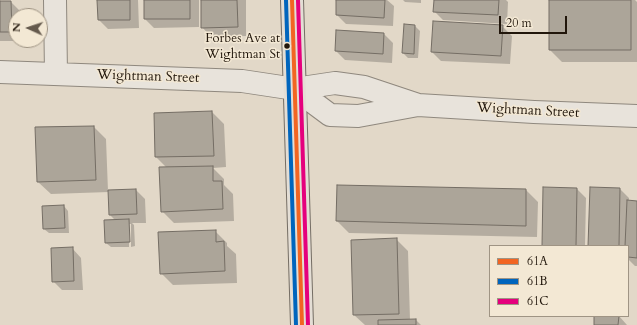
<!DOCTYPE html>
<html>
<head>
<meta charset="utf-8">
<style>
	body { margin:0 }
	#map { position:relative; width:637px; height:325px; overflow:hidden; background:#e2d8c8; font-family:Cardo,serif }
	canvas { display:block }
	.legend { position:absolute; left:489px; top:245px; width:140px; height:72px; box-sizing:border-box; background:#f3e8d4; border:1px solid #9f9484; margin:0; padding:5px 7px; list-style:none; font-size:12px; color:#21160b }
	.legend li { display:flex; align-items:center; gap:8px; height:20px }
	.legend b { width:20px; border:1px solid #9f9484 }
	.north { position:absolute; left:8px; top:8px; width:40px; height:40px; box-sizing:border-box; background:#f3e8d4; border:1px solid #9f9484; border-radius:50%; rotate:273deg; font-size:11px; font-weight:700; line-height:16px; text-align:center; color:#21160b }
	.north::after { content:''; display:block; margin:auto; width:14px; height:18px; background:#655a4d; clip-path:polygon(50% 0,100% 100%,50% 72%,0 100%) }
	.scale { position:absolute; left:499px; top:16px; width:68px; height:18px; box-sizing:border-box; border:2px solid #21160b; border-top:0; padding-left:5px; font-size:12px; line-height:14px; white-space:nowrap; color:#21160b; -webkit-text-stroke:3px #f3e8d4; paint-order:stroke }
</style>
</head>
<body>
<div id="map">
<canvas width="637" height="325"></canvas>
<ul class="legend">
<li><b style="height:5px;background:#f26522"></b>61A</li>
<li><b style="height:5px;background:#0065bd"></b>61B</li>
<li><b style="height:5px;background:#e5007d"></b>61C</li>
</ul>
<div class="north">N</div>
<div class="scale">20 m</div>
</div>
<script>
const ctx = document.querySelector('canvas').getContext('2d');
ctx.lineJoin = 'round';
function fill(path, color) { ctx.fillStyle = color; ctx.fill(path, 'evenodd'); }
const toPath = rows => new Path2D(rows.map(r => 'M' + r).join(''));
function strokePath(path, color, width, dash) { ctx.strokeStyle = color; ctx.lineWidth = width; ctx.lineCap = dash ? 'butt' : 'round'; ctx.setLineDash(dash || []); ctx.stroke(path); }
function write(font, color, halo, rows, align = 'center') {
  ctx.font = font + ' Cardo,serif'; ctx.lineWidth = 3; ctx.setLineDash([]); ctx.textBaseline = 'middle'; ctx.strokeStyle = halo; ctx.fillStyle = color; for (const [text, x, y, turn = 0] of rows) {
    ctx.save(); ctx.translate(x, y); ctx.rotate((+turn || 0) * Math.PI / 180); ctx.textAlign = isNaN(turn) ? turn : align; if (halo) ctx.strokeText(text, 0, 0); ctx.fillText(text, 0, 0); ctx.restore();
  }
}
const shadow = toPath([
	[98,0,138,0,139,28,108,29,99,20],
	[145,0,199,0,199,27,154,28,145,19],
	[202,0,246,0,246,36,211,37,202,27],
	[337,0,387,0,394,6,393,26,346,24,337,15],
	[403,0,421,0,421,3,405,2],
	[435,0,506,0,508,2,507,24,443,20,434,11],
	[550,0,635,0,637,2,637,62,562,62,550,50],
	[0,2,11,2,20,11,20,16,16,16,16,40,21,41,0,41],
	[415,26,420,31,418,58,408,58,403,53],
	[502,26,512,36,510,64,441,61,432,52],
	[384,34,393,43,392,63,345,60,336,51],
	[212,112,224,124,226,167,213,168,224,179,224,185,233,194,234,221,174,223,162,211,167,168,156,157,155,114],
	[94,127,106,139,108,191,136,190,145,199,146,223,132,223,134,225,135,246,131,247,131,224,129,224,129,247,111,247,106,243,116,221,110,215,109,192,51,194,38,182],
	[338,186,526,190,538,202,537,237,349,233,337,221],
	[577,189,586,198,585,246,543,246],
	[620,189,629,198,629,201,637,202,637,266,635,266,628,259,628,246,589,246],
	[64,206,68,211,69,233,49,233,44,229],
	[215,231,227,243,227,246,236,254,237,283,173,285,161,273],
	[396,239,408,251,410,320,416,320,421,325,365,325,354,315],
	[72,248,81,258,83,290,62,290,53,281],
	[595,316,619,316,627,325,595,325]
]);
const building = toPath([
	[97,0,130,0,130,20,98,20,97,0],
	[144,0,190,0,190,19,144,19,144,0],
	[201,0,237,0,238,27,201,28,201,0],
	[336,0,385,0,384,18,336,15,336,0],
	[434,0,499,0,498,15,433,12,434,0],
	[549,0,631,0,631,50,549,50,549,0],
	[0,1,11,1,12,32,0,32,0,1],
	[433,21,503,25,501,56,431,52,433,21],
	[404,24,415,25,414,54,402,53,404,24],
	[336,30,384,33,383,54,335,51,336,30],
	[212,111,214,156,155,157,154,113,212,111],
	[94,126,96,180,37,182,35,127,94,126],
	[213,166,213,181,222,181,223,209,161,212,159,167,213,166],
	[337,185,526,189,526,226,336,221,337,185],
	[543,187,577,188,576,246,542,246,543,187],
	[590,187,620,188,619,246,588,246,590,187],
	[136,189,137,214,109,215,108,190,136,189],
	[627,200,637,201,637,258,628,257,628,246,625,246,627,200],
	[64,205,65,228,43,229,42,206,64,205],
	[129,219,130,242,105,243,104,220,129,219],
	[216,230,216,242,224,241,225,271,160,274,158,232,216,230],
	[397,238,399,314,353,315,351,240,397,238],
	[73,247,74,281,52,282,51,248,73,247],
	[594,316,619,316,618,325,594,325,594,316],
	[416,319,416,325,378,325,378,320,416,319]
]);
const street = toPath([
	[55,0,56,74],
	[0,72,242,81,295,89,335,83,364,87,418,105],
	[295,89,330,115,358,116,418,105,534,112,637,116]
]);
const primary = toPath([
	[292,0,302,325]
]);
const bus1 = toPath([
	[292,0,302,325]
]);
const bus2 = toPath([
	[286,0,296,325]
]);
const bus3 = toPath([
	[298,0,308,325]
]);
const markers = [
	[287,46,3.5,"#21160b"]
];
const busNames = [
	["Forbes Ave at",280,39],
	["Wightman St",280,55]
];
const streetNames = [
	["Wightman Street",148,77,2],
	["Wightman Street",528,111,3]
];
fill(shadow, '#0003');
fill(building, '#aca599');
strokePath(building, '#746d64', 1);
strokePath(street, '#8f887e', 24);
strokePath(primary, '#746d64', 24);
strokePath(street, '#e8e3db', 22);
strokePath(primary, '#e4ded5', 22);
strokePath(bus1, '#f26522', 4);
strokePath(bus2, '#0065bd', 4);
strokePath(bus3, '#e5007d', 4);
for (const [x, y, r, color] of markers) { const dot = new Path2D(); dot.arc(x, y, r, 0, 2 * Math.PI); ctx.fillStyle = color; ctx.fill(dot); strokePath(dot, '#f3e8d4', 1.5); }
write('13px', '#21160b', '#f3e8d4', busNames, 'right');
write('14px', '#21160b', '#f3e8d4', streetNames);
</script>
</body>
</html>
